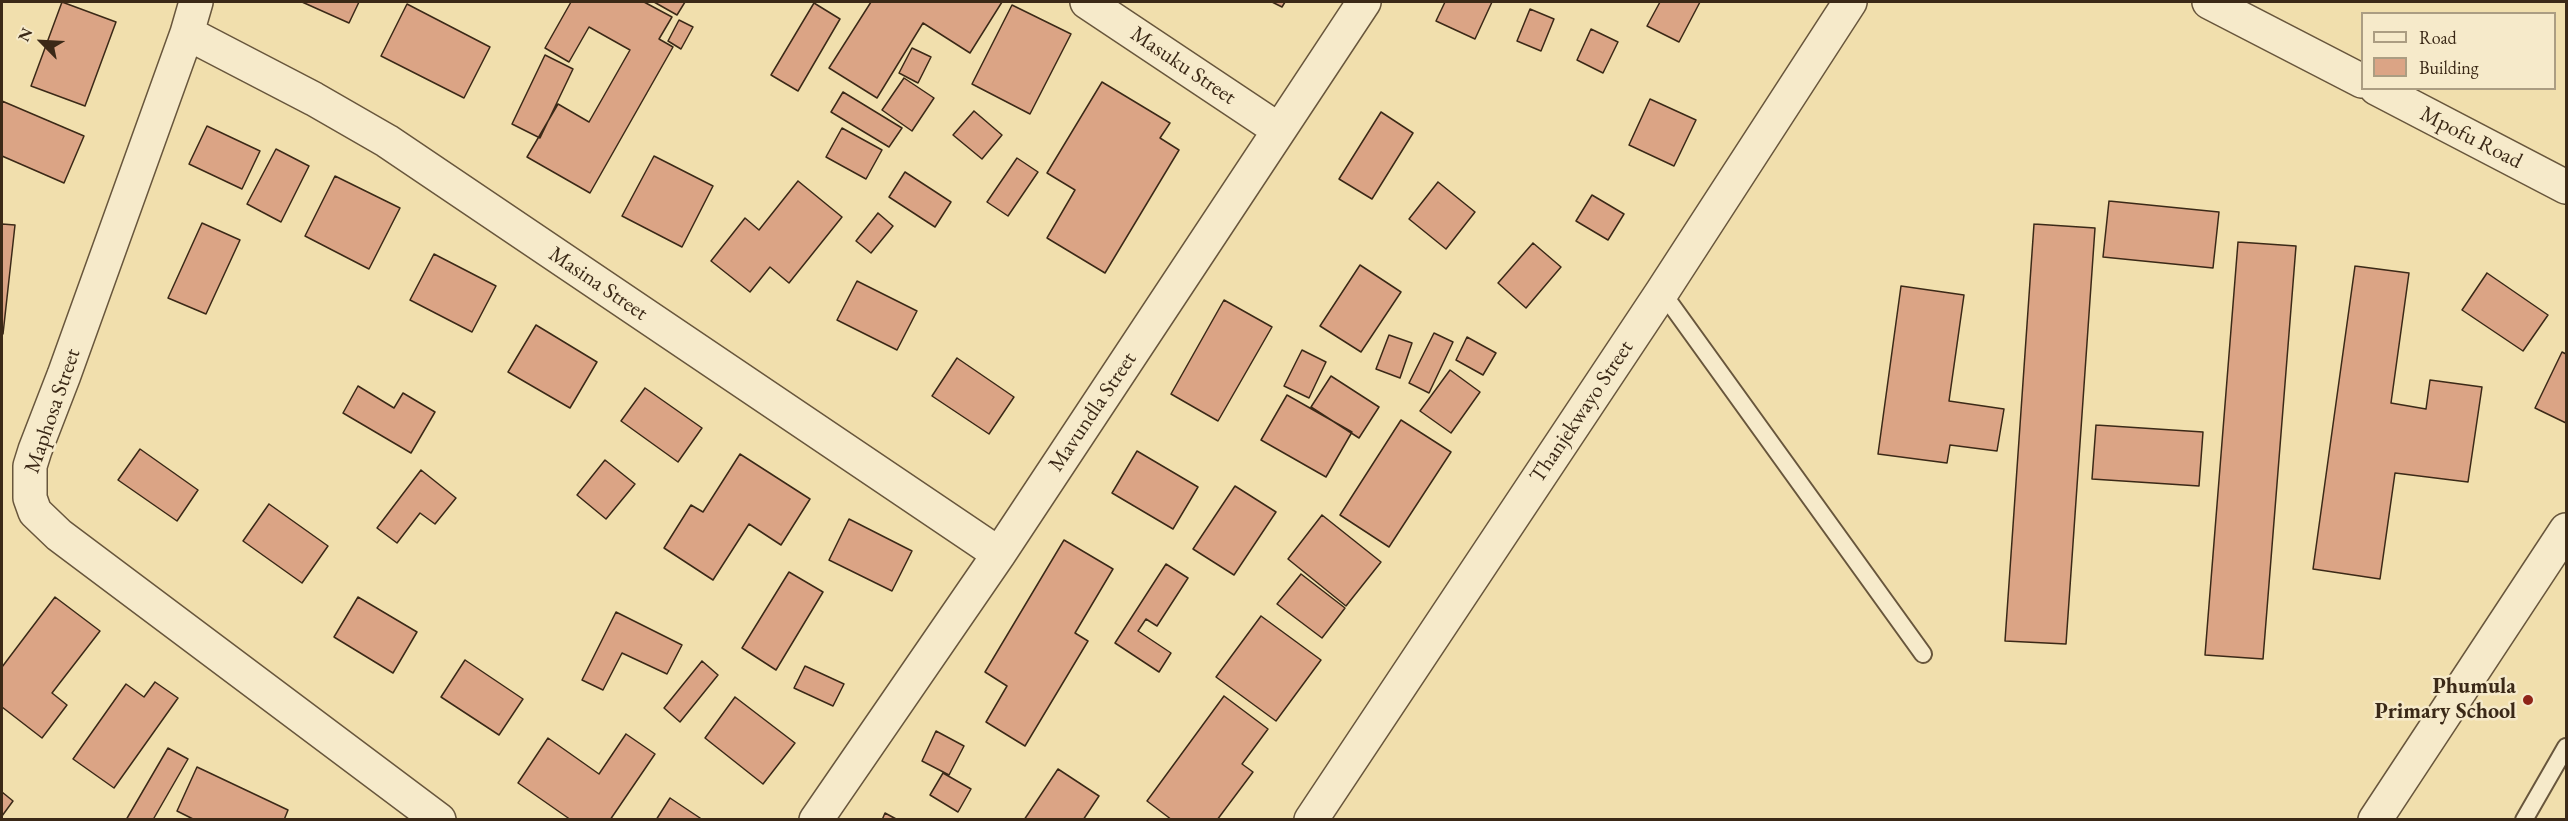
<!DOCTYPE html>
<style>
body{margin:0}
#map{position:relative;width:2568px;height:821px;overflow:hidden;background:#f1dfad;font-family:"EB Garamond",serif}
canvas{display:block}
.frame{position:absolute;inset:0;border:3px solid #3b2917;pointer-events:none}
.legend{position:absolute;left:2361px;top:12px;width:195px;height:78px;box-sizing:border-box;background:#f6eaca;border:2px solid #ab9d82;margin:0;padding:8px 10px;list-style:none;font-size:18px;color:#3b2917}
.legend li{display:flex;align-items:center;gap:12px;height:30px}
.legend b{width:30px;border:2px solid #ab9d82}
.north{position:absolute;left:12px;top:12px;width:60px;height:60px;-webkit-text-stroke:4px #f6eaca;paint-order:stroke;rotate:294deg;font-size:16px;font-weight:700;line-height:24px;text-align:center;color:#3b2917}
.north::after{content:'';display:block;margin:auto;width:21px;height:27px;background:#3b2917;clip-path:polygon(50% 0,100% 100%,50% 72%,0 100%)}
</style>
<div id="map">
<canvas width="2568" height="821"></canvas>
<div class="frame"></div>
<ul class="legend">
<li><b style="height:8px;background:#f6eaca"></b>Road</li>
<li><b style="height:16px;background:#dba485"></b>Building</li>
</ul>
<div class="north">N</div>
</div>
<script>
const ctx = document.querySelector('canvas').getContext('2d');
ctx.lineJoin = 'round';
function fill(path, color) {
  ctx.fillStyle = color;
  ctx.fill(path, 'evenodd');
}
function poly(rows) {
  const path = new Path2D();
  for (const r of rows) {
    path.moveTo(r[0], r[1]);
    for (let i = 2; i < r.length; i += 2) path.lineTo(r[i], r[i + 1]);
  }
  return path;
}
function trace(path, color, width, dash) {
  ctx.strokeStyle = color;
  ctx.lineWidth = width;
  ctx.lineCap = dash ? 'butt' : 'round';
  ctx.setLineDash(dash || []);
  ctx.stroke(path);
}
function write(font, color, halo, rows, align = 'center') {
  ctx.font = font + ' "EB Garamond",serif';
  ctx.lineWidth = 5;
  ctx.setLineDash([]);
  ctx.textBaseline = 'middle';
  ctx.strokeStyle = halo;
  ctx.fillStyle = color;
  for (const [text, x, y, turn = 0] of rows) {
    ctx.save();
    ctx.translate(x, y);
    ctx.rotate((+turn || 0) * Math.PI / 180);
    ctx.textAlign = isNaN(turn) ? turn : align;
    if (halo) ctx.strokeText(text, 0, 0);
    ctx.fillText(text, 0, 0);
    ctx.restore();
  }
}
const building = poly([
 [62,2,116,22,85,106,31,86,62,2],
 [302,2,359,2,349,23,302,2],
 [571,2,644,2,672,17,659,39,673,47,590,193,527,157,558,104,589,122,630,50,589,27,569,62,545,48,571,2],
 [654,2,685,2,677,15,654,2],
 [871,2,1002,2,970,53,923,23,877,98,829,68,871,2],
 [1272,2,1285,2,1282,7,1272,2],
 [1445,2,1492,2,1475,39,1436,21,1445,2],
 [1660,2,1700,2,1679,42,1647,26,1660,2],
 [814,3,840,19,798,91,771,75,814,3],
 [407,4,490,47,464,98,381,56,407,4],
 [1012,5,1071,34,1030,114,972,84,1012,5],
 [1530,9,1554,19,1541,51,1517,41,1530,9],
 [679,20,693,27,681,49,668,41,679,20],
 [1591,29,1618,42,1603,73,1577,60,1591,29],
 [912,48,931,57,918,83,899,73,912,48],
 [545,55,573,69,540,138,512,124,545,55],
 [904,78,934,98,912,131,882,110,904,78],
 [1102,82,1170,123,1160,138,1179,150,1105,273,1047,238,1075,190,1047,173,1102,82],
 [843,92,902,128,889,147,831,112,843,92],
 [1650,99,1696,120,1674,166,1629,145,1650,99],
 [2,101,84,136,64,183,2,156,2,101],
 [974,111,1002,135,982,159,953,135,974,111],
 [1381,112,1413,133,1372,199,1339,179,1381,112],
 [207,126,260,151,242,189,189,164,207,126],
 [842,128,882,150,866,179,826,157,842,128],
 [276,149,309,166,281,222,247,204,276,149],
 [654,156,713,186,682,247,622,216,654,156],
 [1017,158,1038,172,1008,216,987,202,1017,158],
 [905,172,951,202,935,227,889,197,905,172],
 [335,176,400,208,369,269,305,236,335,176],
 [798,181,842,217,789,283,770,267,750,292,711,261,745,218,759,230,798,181],
 [1438,182,1475,212,1446,249,1409,219,1438,182],
 [1592,195,1624,214,1608,240,1576,221,1592,195],
 [2109,201,2219,212,2213,268,2103,257,2109,201],
 [878,213,893,226,871,253,856,241,878,213],
 [202,223,240,240,206,314,168,298,202,223],
 [2,224,15,225,3,334,2,334,2,224],
 [2034,224,2095,228,2066,644,2005,641,2034,224],
 [2238,242,2296,246,2263,659,2205,655,2238,242],
 [1533,243,1561,267,1526,308,1498,283,1533,243],
 [434,254,496,286,472,332,410,300,434,254],
 [1360,265,1401,292,1361,352,1320,326,1360,265],
 [2355,266,2409,273,2391,403,2426,409,2430,380,2482,387,2468,482,2395,473,2380,579,2313,569,2355,266],
 [2487,273,2548,315,2523,351,2462,310,2487,273],
 [857,281,917,311,897,350,837,320,857,281],
 [1901,286,1964,295,1949,401,2004,409,1997,451,1950,445,1947,463,1878,454,1901,286],
 [1224,300,1272,327,1218,421,1171,394,1224,300],
 [536,325,597,362,570,408,508,372,536,325],
 [1434,333,1453,342,1429,393,1409,383,1434,333],
 [1389,335,1412,343,1400,378,1376,369,1389,335],
 [1467,337,1496,353,1483,375,1456,360,1467,337],
 [1302,350,1326,362,1309,398,1284,386,1302,350],
 [2562,352,2566,354,2566,423,2535,408,2562,352],
 [957,358,1014,397,989,434,932,396,957,358],
 [1450,370,1480,392,1451,433,1420,411,1450,370],
 [1331,376,1379,407,1359,438,1311,407,1331,376],
 [358,386,394,408,403,393,435,412,411,453,343,413,358,386],
 [645,388,702,428,678,462,621,421,645,388],
 [1287,395,1352,432,1326,477,1261,440,1287,395],
 [1401,420,1451,452,1389,547,1340,515,1401,420],
 [2096,425,2203,432,2199,486,2092,479,2096,425],
 [140,449,198,490,177,521,118,480,140,449],
 [1137,451,1198,487,1173,529,1112,493,1137,451],
 [740,454,810,499,781,545,749,524,713,580,664,548,691,505,703,512,740,454],
 [605,460,635,484,606,519,577,495,605,460],
 [421,470,456,498,435,524,420,513,397,543,377,528,421,470],
 [1235,486,1276,512,1234,575,1193,549,1235,486],
 [269,504,328,546,302,583,243,541,269,504],
 [1322,515,1381,562,1346,606,1288,559,1322,515],
 [849,519,912,551,892,591,829,560,849,519],
 [1064,540,1113,569,1075,633,1088,641,1025,746,986,722,1007,686,985,672,1064,540],
 [1166,564,1188,578,1157,626,1146,619,1138,631,1171,653,1159,672,1115,643,1166,564],
 [789,572,823,592,776,670,742,648,789,572],
 [1301,574,1345,608,1322,638,1277,604,1301,574],
 [55,597,100,631,52,693,67,705,42,738,2,707,2,667,55,597],
 [358,597,417,632,393,673,334,637,358,597],
 [616,612,682,645,667,674,622,653,603,690,582,680,616,612],
 [1261,616,1321,660,1276,721,1216,677,1261,616],
 [465,660,523,699,499,735,441,697,465,660],
 [702,661,718,675,680,722,664,708,702,661],
 [805,666,844,684,833,706,794,688,805,666],
 [155,682,178,698,114,788,73,759,126,684,144,697,155,682],
 [1224,696,1268,729,1242,764,1253,772,1217,820,1172,820,1147,801,1224,696],
 [735,697,795,743,763,784,705,738,735,697],
 [936,731,964,746,949,775,922,761,936,731],
 [626,734,655,754,610,820,571,820,518,783,548,738,599,774,626,734],
 [168,748,188,759,154,818,157,820,126,820,168,748],
 [197,767,288,810,284,820,195,820,177,811,197,767],
 [1058,769,1099,796,1083,820,1024,820,1058,769],
 [943,773,971,789,958,812,930,795,943,773],
 [2,792,13,801,2,816,2,792],
 [670,798,703,820,656,820,670,798],
 [885,813,898,820,882,820,885,813]
]);
fill(building, '#dba485');
trace(building, '#3b2917', 1.5);
const service = poly([
 [1662,292,1923,654],
 [2524,820,2566,747]
]);
const minor = poly([
 [196,2,187,33,64,375,35,450,30,466,30,498,35,512,59,535,439,820],
 [1087,2,1279,130],
 [2209,2,2362,81],
 [187,33,314,99,387,141,999,554],
 [2376,88,2566,187],
 [816,820,999,554,1364,2],
 [1311,820,1662,292,1850,2],
 [2375,820,2566,530]
]);
trace(service, '#68563c', 20);
trace(minor, '#68563c', 36);
trace(service, '#f6eaca', 16);
trace(minor, '#f6eaca', 33);
for (const [x, y, r, color] of [
 [2528,700,6,"#8f2418"]
]) {
  const dot = new Path2D();
  dot.arc(x, y, r, 0, 2 * Math.PI);
  ctx.fillStyle = color;
  ctx.fill(dot);
  trace(dot, '#f6eaca', 2);
}
write('22px', '#3b2917', '#f6eaca', [
 ["Masuku Street",1183,66,34],
 ["Mpofu Road",2471,138,27],
 ["Masina Street",598,284,34],
 ["Maphosa Street",53,411,-71],
 ["Mavundla Street",1093,412,-56],
 ["Thanjekwayo Street",1582,412,-56]
]);
write('bold 22px', '#3b2917', '#f6eaca', [
 ["Phumula",2516,687],
 ["Primary School",2516,712]
], 'right');
</script>
